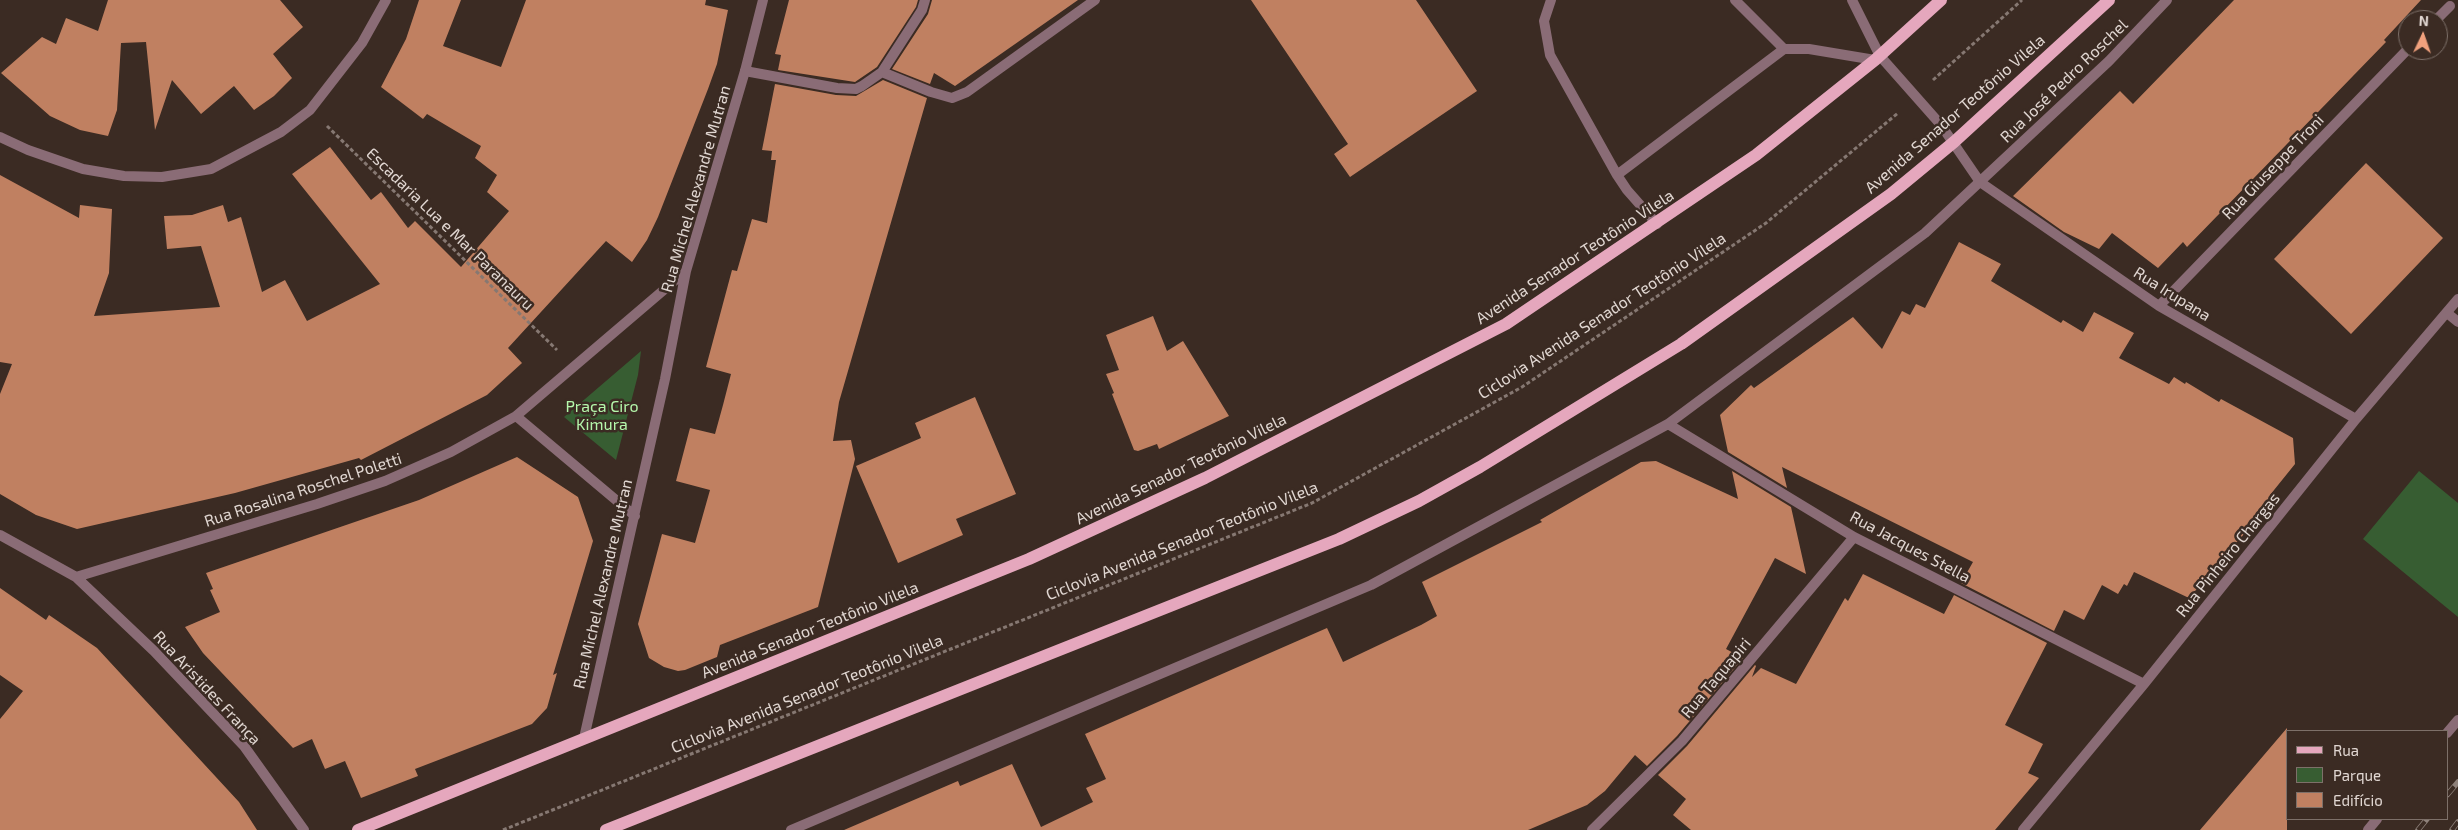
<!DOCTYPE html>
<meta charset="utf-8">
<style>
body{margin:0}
#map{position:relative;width:2458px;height:830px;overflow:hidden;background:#3b2b23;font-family:"Exo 2",sans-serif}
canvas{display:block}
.legend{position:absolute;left:2286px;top:730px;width:162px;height:90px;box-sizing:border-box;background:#3b2b23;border:1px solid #7d7069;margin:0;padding:6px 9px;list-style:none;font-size:15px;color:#e1d7d2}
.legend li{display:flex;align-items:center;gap:10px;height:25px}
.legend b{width:25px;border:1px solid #7d7069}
.north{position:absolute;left:2398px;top:10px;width:50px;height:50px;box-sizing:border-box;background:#3b2b23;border:1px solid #7d7069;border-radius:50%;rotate:3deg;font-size:14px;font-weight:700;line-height:20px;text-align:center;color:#e1d7d2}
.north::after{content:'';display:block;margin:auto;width:18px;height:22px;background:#f1a17d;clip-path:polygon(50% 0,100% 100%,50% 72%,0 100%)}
</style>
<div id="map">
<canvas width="2458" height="830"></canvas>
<ul class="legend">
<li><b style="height:6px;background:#e5a7bd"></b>Rua</li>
<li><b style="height:14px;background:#375d32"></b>Parque</li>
<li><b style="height:14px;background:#c08061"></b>Edifício</li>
</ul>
<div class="north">N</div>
</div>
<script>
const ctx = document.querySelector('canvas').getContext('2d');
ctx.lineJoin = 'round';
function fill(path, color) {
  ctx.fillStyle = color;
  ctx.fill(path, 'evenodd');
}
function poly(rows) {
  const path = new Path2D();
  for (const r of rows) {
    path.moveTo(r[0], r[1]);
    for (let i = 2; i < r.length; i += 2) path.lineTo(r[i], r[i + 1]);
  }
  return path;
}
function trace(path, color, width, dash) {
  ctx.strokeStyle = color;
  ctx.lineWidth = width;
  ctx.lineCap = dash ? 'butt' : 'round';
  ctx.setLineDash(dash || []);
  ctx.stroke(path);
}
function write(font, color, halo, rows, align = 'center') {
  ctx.font = font + ' "Exo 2",sans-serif';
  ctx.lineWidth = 5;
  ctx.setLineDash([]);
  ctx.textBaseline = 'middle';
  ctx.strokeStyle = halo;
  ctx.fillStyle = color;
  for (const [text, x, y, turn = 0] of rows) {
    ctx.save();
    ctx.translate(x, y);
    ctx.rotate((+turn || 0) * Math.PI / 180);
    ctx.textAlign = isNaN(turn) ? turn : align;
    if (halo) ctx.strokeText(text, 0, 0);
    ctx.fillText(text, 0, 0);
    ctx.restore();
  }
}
fill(poly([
 [641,351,638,375,616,460,564,417],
 [2419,471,2458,503,2458,617,2363,539]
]), '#375d32');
fill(poly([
 [108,0,280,0,303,27,273,54,292,78,274,96,254,110,234,86,201,114,172,80,155,130,146,42,121,43,117,110,108,136,80,130,50,116,1,73,42,37,56,44,66,18,98,31],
 [419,0,461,0,443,46,501,67,526,0,706,0,705,5,728,10,717,64,708,89,658,217,647,240,632,262,606,241,508,348,522,363,487,395,361,460,359,458,235,493,77,529,36,515,0,494,0,394,12,364,0,362,0,175,79,218,80,205,112,209,109,273,94,316,220,307,201,246,167,249,164,216,192,215,223,205,228,222,241,217,262,292,285,280,307,321,380,284,292,174,330,147,371,200,381,192,408,228,415,221,461,267,509,211,487,192,497,175,475,158,481,146,427,114,423,119,381,87,406,39],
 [789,0,918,0,916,7,877,67,855,82,778,70,781,55,775,54],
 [932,0,1078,0,955,86,934,73,930,84,892,69,928,14],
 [1251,0,1416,0,1477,91,1350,177,1334,154,1348,144],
 [2234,0,2421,0,2384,40,2386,42,2187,247,2183,242,2158,268,2112,233,2099,249,2064,232,2013,196,2120,91,2133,104],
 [883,80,927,98,839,402,833,441,851,440,855,459,818,607,720,645,717,657,685,670,678,671,664,667,649,658,638,624,662,534,695,543,710,490,676,481,690,428,715,434,723,405,731,374,706,367,732,270,737,271,752,219,767,223,776,160,771,160,772,151,762,150,775,84,836,95,856,96],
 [2366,163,2443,238,2351,334,2274,259],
 [1959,242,2001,264,1991,281,2061,323,2063,320,2083,332,2094,312,2134,333,2119,358,2169,384,2174,377,2185,384,2186,382,2219,402,2221,399,2293,438,2295,464,2270,495,2275,498,2189,598,2134,572,2127,586,2124,584,2118,594,2102,585,2084,620,2064,610,2054,631,1961,583,1973,562,1782,467,1787,488,1728,452,1720,415,1751,385,1754,388,1853,317,1882,349,1902,311,1910,315,1916,304,1925,308],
 [1153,316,1167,351,1183,341,1229,416,1159,449,1157,444,1138,451,1134,450,1112,394,1114,393,1106,374,1119,370,1106,335],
 [975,397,1016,494,956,519,963,535,898,563,856,466,921,438,915,423],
 [517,457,578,497,593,541,553,675,557,673,547,708,532,724,415,769,418,776,361,798,345,761,325,769,312,739,293,748,203,653,185,627,220,612,210,590,213,589,206,573,419,500],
 [1656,461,1738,499,1732,471,1791,507,1806,574,1775,558,1726,649,1743,658,1677,736,1647,766,1635,755,1605,791,1587,805,1528,830,844,830,958,781,960,786,1012,764,1041,827,1093,802,1086,788,1106,779,1085,734,1327,628,1343,662,1421,625,1437,616,1422,582,1542,522,1540,520,1641,462],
 [1863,574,1944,614,1954,595,2047,643,2005,725,2043,744,2028,773,2039,778,1995,830,1691,830,1673,815,1686,799,1658,775,1687,746,1755,665,1756,666,1752,677,1761,668,1796,684,1845,598,1848,601],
 [0,588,46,620,49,615,97,648,239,802,257,830,0,830,0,719,23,691,0,675],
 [2287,728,2287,830,2200,830]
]), '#c08061');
trace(poly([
 [1933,80,2022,0],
 [327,126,557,350],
 [503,830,1312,503,1522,387,1766,223,1898,113]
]), '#867872', 3, [4, 2.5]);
trace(poly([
 [1551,0,1544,21,1550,55,1617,175,1627,190,1657,224],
 [1735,0,1784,49,1809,49,1875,60],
 [745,71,837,88,856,89,862,86,882,72,922,10,925,0],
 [882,72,931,92,952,98,967,92,1095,0],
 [1617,175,1784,49],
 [2447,313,2458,322],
 [2447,733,2458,720],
 [2368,830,2377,819]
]), '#8a6c76', 10);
trace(poly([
 [1852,0,1880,56,1941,125,1980,182,2159,306,2356,419],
 [2436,20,2450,6],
 [0,137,28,150,83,169,124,176,162,177,211,169,281,132,310,110,362,43,386,0],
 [2159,306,2408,49],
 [516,416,635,516],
 [1668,424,1854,537,2144,684],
 [0,535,76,577,154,651,244,746,304,830],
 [76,577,317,504,385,481,451,452,516,416,686,271],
 [584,738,665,379,686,271,745,71,763,0],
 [791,830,1371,585,1668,424,1925,233,2109,61,2167,0],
 [1592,830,1682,741,1854,537],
 [2023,830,2144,684,2356,419,2458,299]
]), '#8a6c76', 10);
trace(poly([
 [358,830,1029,559,1205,478,1506,324,1756,155,1875,60,1941,0],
 [606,830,1339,539,1419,501,1480,467,1681,344,1891,194,1954,142,2109,0]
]), '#e5a7bd', 12);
const rail = poly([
 [2447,795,2458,782],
 [2418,830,2427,819],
 [2452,830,2458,822]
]);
trace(rail, '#8e817a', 5.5);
trace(rail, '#3b2b23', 4, [11]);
write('16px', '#e1d7d2', '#3b2b23', [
 ["Rua José Pedro Roschel",2064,81,-44],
 ["Avenida Senador Teotônio Vilela",1955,114,-41],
 ["Rua Giuseppe Troni",2273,167,-46],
 ["Rua Michel Alexandre Mutran",696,189,-74],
 ["Escadaria Lua e Mar Paranauru",450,229,44],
 ["Avenida Senador Teotônio Vilela",1575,257,-33],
 ["Rua Irupana",2172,294,32],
 ["Ciclovia Avenida Senador Teotônio Vilela",1602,316,-33],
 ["Avenida Senador Teotônio Vilela",1181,469,-26],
 ["Rua Rosalina Roschel Poletti",303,490,-18],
 ["Ciclovia Avenida Senador Teotônio Vilela",1182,541,-22],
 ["Rua Jacques Stella",1910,547,28],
 ["Rua Pinheiro Chargas",2228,555,-51],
 ["Rua Michel Alexandre Mutran",603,584,-77],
 ["Avenida Senador Teotônio Vilela",810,630,-22],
 ["Rua Taquapiri",1716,678,-50],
 ["Rua Aristides França",207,688,47],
 ["Ciclovia Avenida Senador Teotônio Vilela",807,694,-22]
]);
write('16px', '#b5f7ab', '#3b2b23', [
 ["Praça Ciro",602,407],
 ["Kimura",602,425]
]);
</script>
